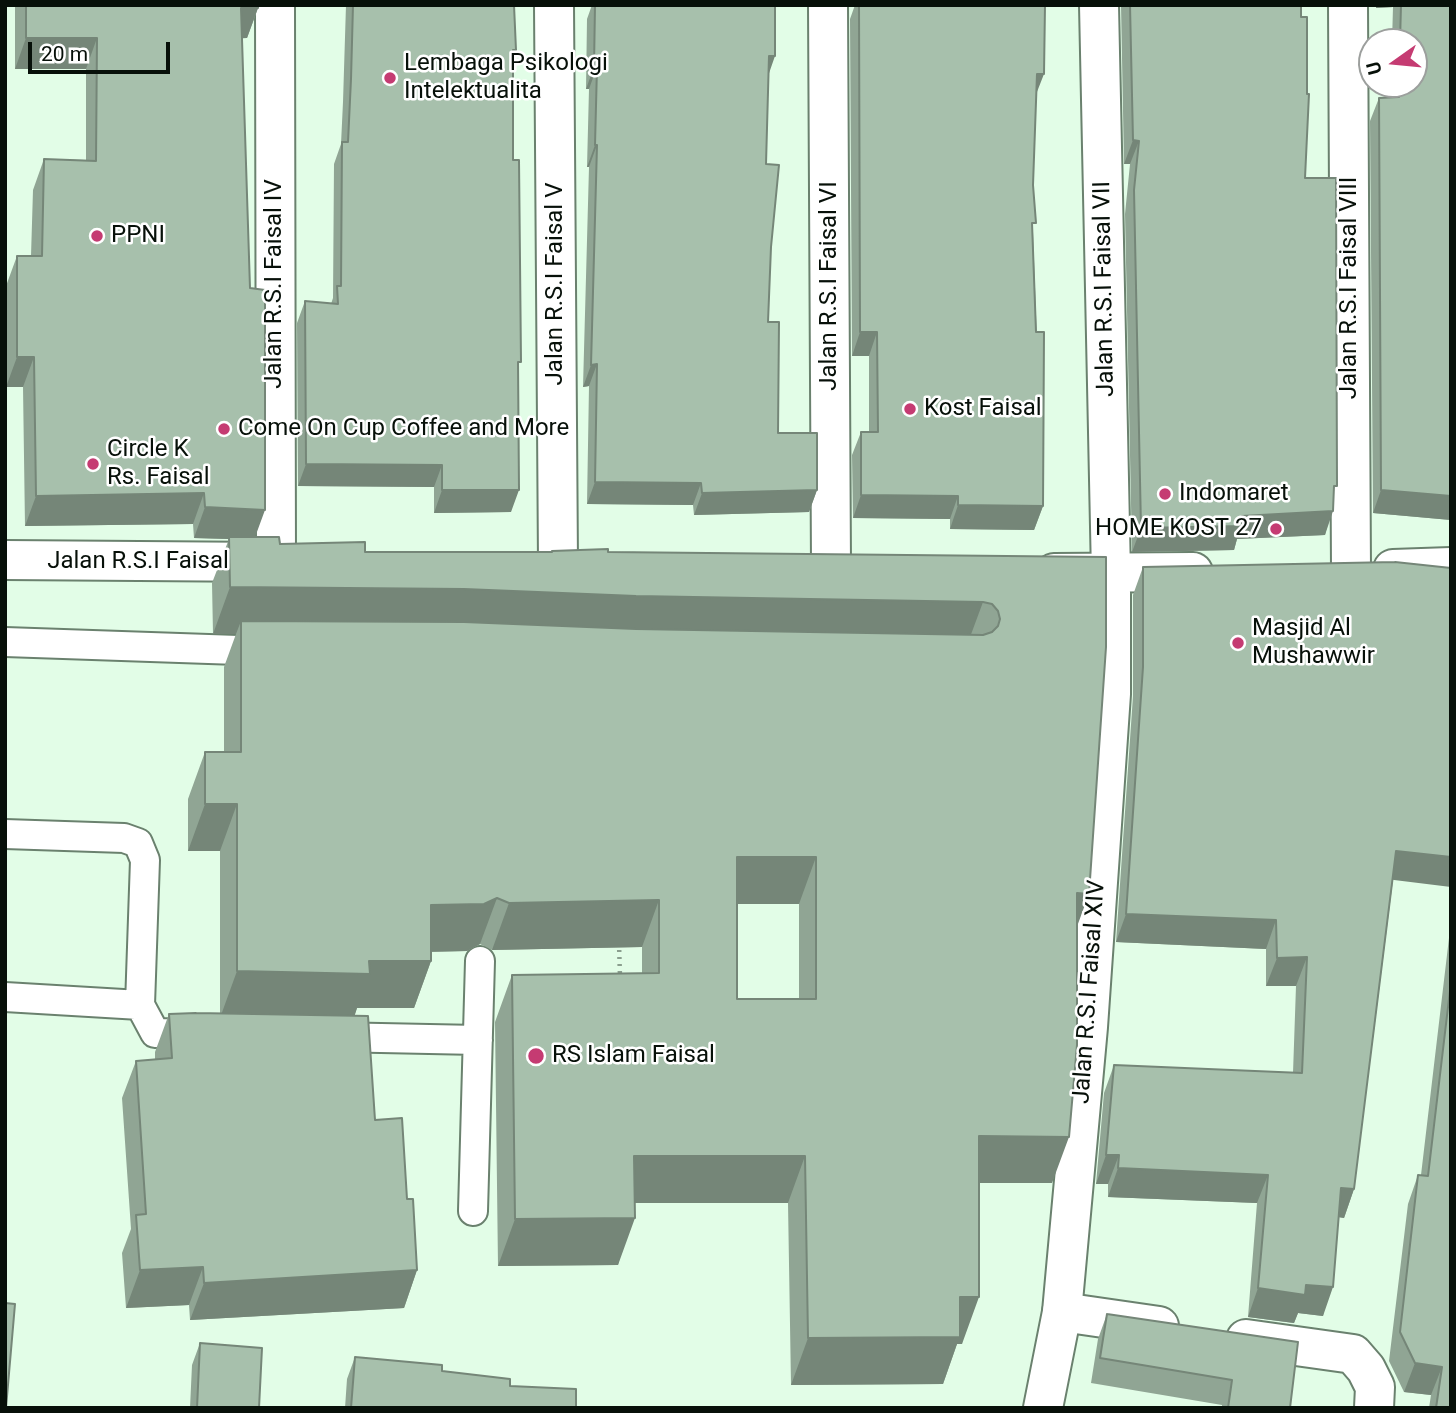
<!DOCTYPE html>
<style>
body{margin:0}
#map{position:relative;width:1456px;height:1413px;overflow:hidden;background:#e2fde7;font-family:Roboto,sans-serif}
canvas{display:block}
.frame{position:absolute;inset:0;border:7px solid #071009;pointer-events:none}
.north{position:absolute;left:1358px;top:28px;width:70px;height:70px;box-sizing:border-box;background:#fff;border:2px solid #9c9f9d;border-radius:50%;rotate:255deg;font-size:19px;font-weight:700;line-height:28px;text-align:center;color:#071009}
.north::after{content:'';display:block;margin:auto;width:24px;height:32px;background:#c53b72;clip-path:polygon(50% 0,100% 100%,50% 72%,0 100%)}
.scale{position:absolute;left:28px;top:42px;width:142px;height:32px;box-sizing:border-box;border:4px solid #071009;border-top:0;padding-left:9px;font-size:21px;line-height:24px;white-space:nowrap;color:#071009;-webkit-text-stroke:5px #fff;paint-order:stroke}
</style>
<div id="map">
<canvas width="1456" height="1413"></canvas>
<div class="frame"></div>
<div class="north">U</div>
<div class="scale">20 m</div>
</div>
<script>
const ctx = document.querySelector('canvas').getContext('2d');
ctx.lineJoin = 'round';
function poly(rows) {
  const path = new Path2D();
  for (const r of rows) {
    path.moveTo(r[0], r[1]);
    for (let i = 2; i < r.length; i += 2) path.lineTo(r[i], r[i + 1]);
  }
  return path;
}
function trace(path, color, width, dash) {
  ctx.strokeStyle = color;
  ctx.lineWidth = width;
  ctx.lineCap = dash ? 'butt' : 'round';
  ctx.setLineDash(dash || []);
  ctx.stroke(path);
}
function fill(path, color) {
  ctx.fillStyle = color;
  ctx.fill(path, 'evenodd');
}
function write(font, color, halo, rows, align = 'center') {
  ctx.font = font + ' Roboto,sans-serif';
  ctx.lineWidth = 5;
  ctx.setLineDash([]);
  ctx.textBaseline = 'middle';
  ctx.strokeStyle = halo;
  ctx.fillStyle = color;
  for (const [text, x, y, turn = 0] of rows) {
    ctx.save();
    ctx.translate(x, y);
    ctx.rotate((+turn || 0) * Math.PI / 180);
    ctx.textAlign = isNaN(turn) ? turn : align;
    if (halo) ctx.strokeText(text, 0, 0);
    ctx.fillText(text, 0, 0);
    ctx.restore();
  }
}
const lane = poly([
 [5,642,267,651],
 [5,834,124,838,138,843,145,860,140,1005,5,997],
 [140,1005,155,1033,201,1034],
 [332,1037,478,1040],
 [473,1211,480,961]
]);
const street = poly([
 [275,5,276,562],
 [554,5,558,563],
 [828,5,831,566],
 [1099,5,1111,574],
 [1348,5,1351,570],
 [1062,1312,1159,1326],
 [1246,1339,1353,1354,1366,1369,1375,1387,1374,1408]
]);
const secondary = poly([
 [5,560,273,562],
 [1393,569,1451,567],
 [1054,573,1193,572],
 [1043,1408,1062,1312,1088,1027,1111,694,1111,574]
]);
trace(lane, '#6a816e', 32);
trace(street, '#6a816e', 42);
trace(secondary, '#6a816e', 42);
trace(poly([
 [619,943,620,977]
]), '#8a9e8e', 4.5, [2, 5]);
trace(lane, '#fff', 28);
trace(street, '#fff', 38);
trace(secondary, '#fff', 38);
fill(poly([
 [15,5,258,5,258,8,247,38,242,38,255,537,280,544,365,552,551,552,552,551,1106,557,1077,928,1052,1183,979,1183,962,1344,957,1344,943,1384,791,1385,788,1203,634,1203,618,1265,498,1266,495,1022,512,975,642,973,642,947,492,950,480,944,467,951,431,952,431,961,414,1008,357,1008,354,1016,375,1120,407,1199,417,1270,404,1308,190,1320,189,1305,126,1308,122,1253,131,1229,122,1098,136,1061,155,1059,155,1052,169,1014,220,1013,220,851,188,851,188,799,205,752,224,752,224,667,236,634,213,634,212,583,229,539,194,538,193,524,25,526,23,387,6,387,6,286,17,256,31,256,33,190,44,159,86,160,86,69,15,69],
 [737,904,799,904,799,999,737,999],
 [346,5,514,5,513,60,513,160,518,369,511,512,434,513,434,487,298,486,297,323,305,301,331,304,333,298,334,164,341,144,343,102],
 [592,5,775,5,768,76,766,164,771,247,768,322,778,433,817,490,809,512,694,515,693,505,587,504,589,386,583,387,589,167,587,167,589,89,586,89,587,19],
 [855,5,1045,5,1036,96,1033,185,1033,232,1043,506,1034,530,950,529,950,519,853,518,852,455,861,432,869,432,869,356,852,356,850,19],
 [1121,5,1301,5,1305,178,1334,496,1325,535,1237,539,1234,550,1132,552,1125,214,1130,164,1124,164],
 [1376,5,1451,5,1451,520,1373,513,1370,121,1379,98,1391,98,1392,84,1414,84,1414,42,1392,42,1393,7,1376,8],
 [1143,567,1393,880,1354,1189,1344,1218,1339,1217,1323,1316,1298,1313,1294,1323,1248,1317,1257,1203,1108,1197,1108,1184,1096,1184,1104,1093,1114,1065,1293,1073,1296,986,1266,986,1266,949,1116,942,1133,696,1133,595],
 [1451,921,1451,1408,1429,1408,1431,1395,1404,1392,1389,1361,1408,1204,1418,1175,1421,1175],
 [1107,1314,1290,1408,1222,1408,1222,1405,1091,1383,1098,1339],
 [200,1343,259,1408,190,1408,192,1365],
 [355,1357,442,1371,510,1386,576,1408,345,1408,347,1379]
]), '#90a594');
fill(poly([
 [1377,5,1394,5,1393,7,1376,8],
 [241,8,258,8,247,38,230,39],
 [26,38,97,38,86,69,15,69],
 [769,56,775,56,767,79],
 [594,67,597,67,589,89,586,89],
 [1037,74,1044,74,1035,97],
 [1133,140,1139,141,1130,164,1124,164],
 [595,145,597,145,589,167,587,167],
 [860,332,877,332,869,356,852,356],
 [17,357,34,357,23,387,6,387],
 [597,364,589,386,583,387,591,365],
 [306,464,442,465,434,487,298,486],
 [595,482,701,483,693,505,587,504],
 [442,490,519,490,511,512,434,513],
 [817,490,809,512,694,515,702,493],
 [1381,490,1451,496,1451,520,1373,513],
 [204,493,193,524,25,526,36,496],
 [861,495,958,496,950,519,853,518],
 [958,505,1043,506,1034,530,950,529],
 [205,507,265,510,254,540,229,537,229,539,194,538],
 [1333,511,1325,535,1237,539,1234,550,1132,552,1141,528,1242,516],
 [230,587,464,589,983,602,966,648,241,621,236,634,213,634],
 [205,804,237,804,220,851,188,851],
 [1396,851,1451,857,1451,887,1386,879],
 [737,857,816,857,799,904,720,904],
 [1077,893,1089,894,1072,940],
 [497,898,480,944,467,951,414,952,431,905],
 [659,900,642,947,492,950,509,903],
 [1126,914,1276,920,1266,949,1116,942],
 [1307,957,1296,986,1266,986,1277,958],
 [369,961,431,961,414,1008,357,1008,353,1021,220,1018,237,971],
 [979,1136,1069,1137,1052,1183,962,1183],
 [1106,1155,1119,1155,1108,1184,1096,1184],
 [634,1156,805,1156,788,1203,617,1203],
 [1118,1168,1268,1175,1257,1203,1108,1197],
 [1341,1188,1354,1189,1344,1218,1331,1216],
 [635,1218,618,1265,498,1266,515,1219],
 [203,1267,189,1305,126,1308,140,1270],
 [417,1270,404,1308,190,1320,204,1283],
 [1306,1285,1333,1287,1323,1316,1298,1313,1294,1323,1248,1317,1258,1288],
 [960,1297,979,1297,962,1344,957,1344,943,1384,791,1385,808,1338],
 [1415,1363,1442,1367,1431,1395,1404,1392]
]), '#758678');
const building = poly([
 [26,5,258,5,258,8,241,8,250,288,265,290,265,510,205,507,204,493,36,496,34,357,17,357,17,256,42,256,44,159,96,161,97,38,26,38,26,5],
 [353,5,514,5,516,50,513,50,513,160,519,160,521,362,518,362,519,490,442,490,442,465,306,464,305,301,338,304,337,286,341,286,342,142,348,142,351,79,353,5],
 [595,5,775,5,775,56,769,56,766,164,779,165,771,247,768,322,779,322,778,433,817,433,817,490,702,493,701,483,595,482,597,364,591,365,597,145,595,145,597,67,594,67,595,5],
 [859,5,1045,5,1044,74,1037,74,1033,185,1036,223,1032,223,1036,332,1044,332,1043,506,958,505,958,496,861,495,861,432,878,432,877,332,860,332,859,5],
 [1130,5,1301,5,1301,17,1307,17,1307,94,1309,94,1305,178,1336,178,1337,486,1334,486,1333,511,1242,516,1242,526,1141,528,1134,190,1139,141,1133,140,1130,5],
 [1401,5,1451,5,1451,496,1381,490,1379,98,1399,97,1400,84,1414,84,1414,42,1400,42,1401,5],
 [229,537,279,537,280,544,365,542,365,552,552,552,552,551,608,549,608,552,1106,557,1106,647,1089,894,1077,893,1077,1045,1069,1137,979,1136,979,1297,960,1297,960,1337,808,1338,805,1156,634,1156,635,1218,515,1219,512,975,659,973,659,900,509,903,497,898,484,904,431,905,431,961,369,961,370,974,237,971,237,804,205,804,205,752,241,752,241,621,464,622,636,629,983,635,992,632,998,626,1000,619,998,611,992,604,983,602,636,596,464,589,230,587,229,537],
 [737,857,816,857,816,999,737,999,737,857],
 [1395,562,1451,568,1451,857,1396,851,1354,1189,1341,1188,1333,1287,1306,1285,1305,1295,1258,1288,1268,1175,1118,1168,1119,1155,1106,1155,1114,1065,1302,1073,1307,957,1277,958,1276,920,1126,914,1143,667,1143,567,1395,562],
 [1451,982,1451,1408,1436,1408,1442,1367,1415,1363,1400,1332,1418,1175,1428,1176,1451,982],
 [196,1013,368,1016,375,1120,402,1118,407,1199,413,1199,417,1270,204,1283,203,1267,140,1270,136,1215,146,1214,136,1061,172,1058,169,1014,196,1013],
 [5,1303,15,1304,6,1408,5,1408,5,1303],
 [1107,1314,1298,1342,1290,1408,1228,1408,1232,1380,1100,1358,1107,1314],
 [200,1343,262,1348,259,1408,197,1408,200,1343],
 [355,1357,442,1365,442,1371,510,1379,510,1386,576,1389,576,1408,351,1408,355,1357]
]);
fill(building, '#a7c0ac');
trace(building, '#758678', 2);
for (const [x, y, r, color] of [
 [390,78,7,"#c53b72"],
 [97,236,7,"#c53b72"],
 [910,409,7,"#c53b72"],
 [224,429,7,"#c53b72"],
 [93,464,7,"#c53b72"],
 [1165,494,7,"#c53b72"],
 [1276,529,7,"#c53b72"],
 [1238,643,7,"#c53b72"],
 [536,1056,9,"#c53b72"]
]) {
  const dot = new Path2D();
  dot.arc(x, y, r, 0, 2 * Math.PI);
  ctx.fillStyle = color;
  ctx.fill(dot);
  trace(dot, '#fff', 2.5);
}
write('24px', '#071009', '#fff', [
 ["Lembaga Psikologi",404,64],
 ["Intelektualita",404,92],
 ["PPNI",111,236],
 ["Kost Faisal",924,409],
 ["Come On Cup Coffee and More",238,429],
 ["Circle K",107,450],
 ["Rs. Faisal",107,478],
 ["Indomaret",1179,494],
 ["HOME KOST 27",1262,529,"right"],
 ["Masjid Al",1252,629],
 ["Mushawwir",1252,657],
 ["RS Islam Faisal",552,1056]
], 'left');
write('24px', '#071009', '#fff', [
 ["Jalan R.S.I Faisal IV",275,284,-90],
 ["Jalan R.S.I Faisal V",556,284,-90],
 ["Jalan R.S.I Faisal VI",830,286,-90],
 ["Jalan R.S.I Faisal VIII",1350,288,-90],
 ["Jalan R.S.I Faisal VII",1105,289,-91],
 ["Jalan R.S.I Faisal",138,562],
 ["Jalan R.S.I Faisal XIV",1090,992,-86]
]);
</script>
